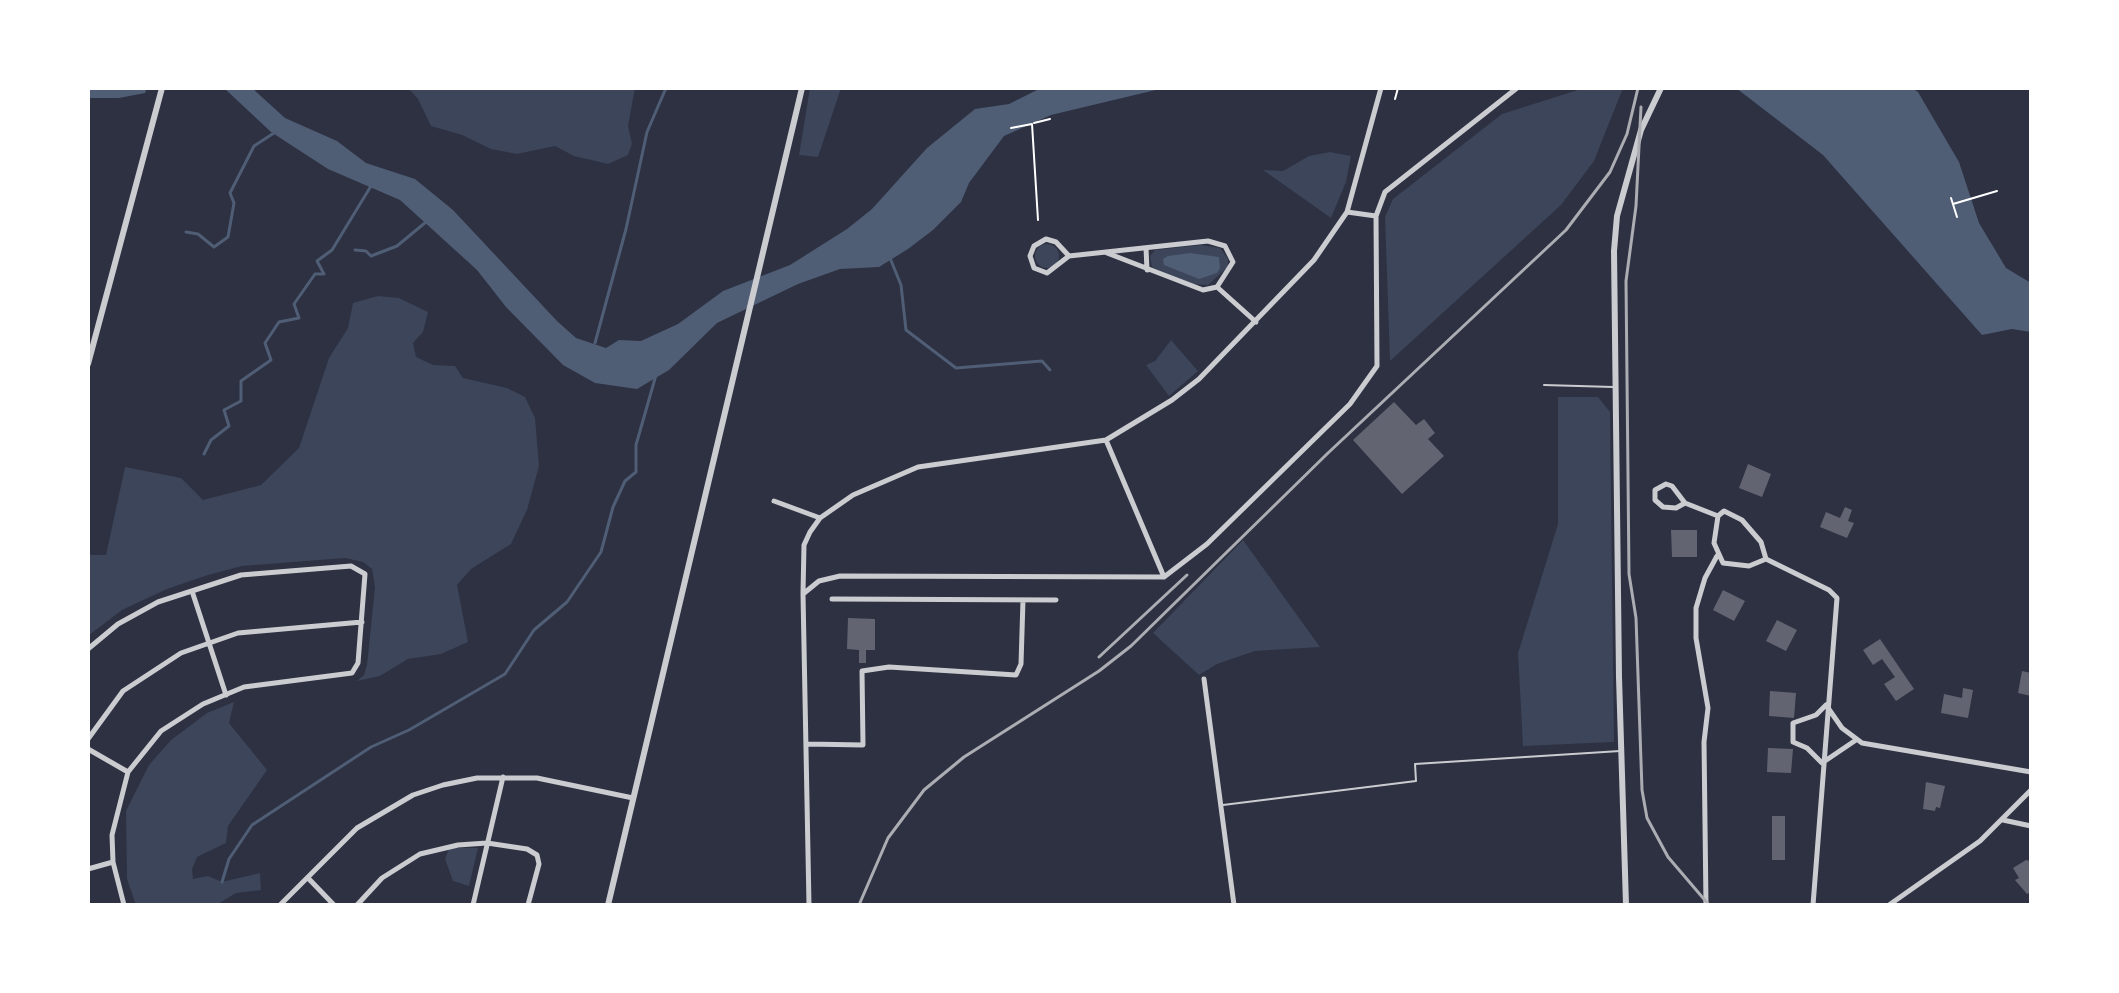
<!DOCTYPE html>
<style>
body{margin:0}
#map{position:relative;width:2119px;height:993px;overflow:hidden;background:#2d3142;font-family:Mulish,sans-serif}
canvas{display:block}
.frame{position:absolute;inset:0;border:90px solid #fff;pointer-events:none}
</style>
<div id="map">
<canvas width="2119" height="993"></canvas>
<div class="frame"></div>
</div>
<script>
const ctx = document.querySelector('canvas').getContext('2d');
ctx.lineJoin = 'round';
function fill(path, color) {
  ctx.fillStyle = color;
  ctx.fill(path, 'evenodd');
}
function poly(rows) {
  const path = new Path2D();
  for (const r of rows) {
    if (r.length === 3) {
      path.moveTo(r[0] + r[2], r[1]);
      path.arc(r[0], r[1], r[2], 0, 2 * Math.PI);
      continue;
    }
    path.moveTo(r[0], r[1]);
    for (let i = 2; i < r.length; i += 2) path.lineTo(r[i], r[i + 1]);
  }
  return path;
}
function trace(path, color, width, dash) {
  ctx.strokeStyle = color;
  ctx.lineWidth = width;
  ctx.lineCap = dash ? 'butt' : 'round';
  ctx.setLineDash(dash || []);
  ctx.stroke(path);
}
fill(poly([
 [408,88,635,88,628,126,632,144,628,155,608,164,574,156,555,146,517,154,491,149,462,135,431,126,418,99],
 [810,88,841,88,818,157,799,155],
 [1584,88,1623,88,1594,161,1561,205,1390,361,1385,217,1393,199,1502,114],
 [1330,152,1351,156,1346,182,1331,218,1263,170,1283,171,1309,156],
 [1047,256,12],
 [1201,245,1220,248,1228,259,1228,267,1208,285,1192,284,1152,267,1150,256,1155,250],
 [378,296,399,298,428,312,423,332,413,343,416,357,433,365,455,366,463,378,507,388,525,397,535,418,539,466,527,510,511,544,471,569,457,585,468,642,441,654,408,659,380,676,357,681,364,675,367,665,375,587,372,569,363,562,345,558,242,566,208,575,167,589,122,610,88,636,88,555,106,555,125,467,181,478,203,500,261,485,299,448,329,358,348,328,353,303],
 [1171,340,1198,371,1169,396,1146,365,1155,361],
 [1558,397,1598,397,1610,412,1614,742,1523,746,1518,653,1558,524],
 [1243,540,1320,647,1255,651,1217,664,1199,675,1153,633],
 [234,702,229,723,267,770,228,826,226,843,197,857,192,869,193,879,208,876,222,882,260,873,261,890,236,893,216,905,136,905,127,879,126,811,149,765,171,740,207,713],
 [449,848,478,848,469,886,453,881,445,859]
]), '#3c4559');
fill(poly([
 [88,88,147,88,145,93,119,98,88,98],
 [224,88,252,88,285,118,337,141,366,163,415,179,453,210,557,321,576,338,606,348,619,340,641,341,678,324,723,291,790,265,847,229,872,209,927,148,975,109,1009,104,1041,88,1164,88,1051,115,1004,136,969,183,961,202,933,230,908,249,879,267,840,269,798,284,717,323,669,370,637,389,595,383,563,365,506,307,477,270,400,200,328,169,271,132],
 [1736,88,1912,88,1918,92,1959,162,1979,223,2006,268,2031,283,2031,332,2012,329,1982,335,1823,155],
 [1190,253,1219,257,1220,268,1217,273,1199,279,1164,265,1163,259,1168,256]
]), '#4f5d75');
trace(poly([
 [186,232,198,234,214,247,228,237,234,203,230,193,254,146,274,133],
 [355,250,366,251,371,256,397,246,426,222],
 [890,258,901,285,906,330,956,368,1042,361,1050,370],
 [595,343,626,229,647,132,666,88],
 [204,454,211,440,229,426,224,410,241,401,241,381,271,360,265,343,279,322,299,318,294,304,315,274,324,274,317,261,332,250,371,186],
 [222,882,229,859,252,825,371,747,409,730,505,674,534,630,567,602,601,552,613,507,625,481,636,472,636,445,656,375]
]), '#4f5d75', 3);
fill(poly([
 [1394,402,1416,425,1424,419,1435,433,1428,439,1444,456,1402,494,1353,440],
 [1748,464,1771,474,1762,497,1739,488],
 [1845,507,1852,510,1848,521,1854,523,1847,538,1820,527,1826,512,1840,518],
 [1671,530,1697,530,1697,557,1672,557],
 [1723,590,1745,601,1734,621,1713,610],
 [848,618,875,619,875,650,866,650,866,663,859,663,859,650,847,649],
 [1777,620,1797,630,1786,651,1766,641],
 [1880,639,1914,689,1896,701,1884,684,1895,677,1882,659,1873,665,1863,650],
 [2022,671,2031,673,2031,696,2018,693],
 [1963,688,1973,690,1968,718,1941,713,1944,694,1962,698],
 [1770,691,1796,693,1794,718,1769,716],
 [1768,748,1793,749,1791,773,1767,772],
 [1926,782,1945,786,1940,808,1936,807,1935,811,1923,809],
 [1772,816,1785,816,1785,860,1772,860],
 [2026,860,2030,861,2031,869,2031,892,2027,894,2015,880,2019,878,2013,868]
]), '#626471');
trace(poly([
 [1395,99,1398,88],
 [1034,123,1050,119],
 [1011,128,1032,124,1038,220],
 [1951,198,1957,217],
 [1953,204,1997,191]
]), '#fff', 2);
trace(poly([
 [1544,385,1613,387],
 [1223,805,1416,781,1415,764,1620,751]
]), '#caccd0', 2);
trace(poly([
 [1347,212,1376,216],
 [1046,239,1056,242,1069,256,1047,273,1034,268,1030,256,1034,246,1046,239],
 [1146,248,1147,270],
 [1069,256,1208,241,1225,246,1233,262,1217,287,1203,290,1107,253],
 [1217,287,1256,322],
 [1106,440,1164,577],
 [774,501,820,518],
 [1685,503,1676,508,1663,507,1655,500,1655,490,1666,484,1672,486,1685,503,1718,516],
 [1766,559,1761,542,1742,520,1724,511,1718,516,1714,543,1723,563,1749,566,1766,559,1829,590,1837,598,1813,905],
 [192,591,226,695],
 [803,593,804,545,810,532,820,518,853,495,918,467,1106,440,1172,400,1199,379,1314,260,1347,212,1381,88],
 [832,599,1056,600],
 [88,649,118,624,158,602,241,575,351,566,365,574,358,663,352,673,244,687,203,704,161,731,128,772,112,835,113,862,124,905],
 [1204,679,1234,905],
 [88,739,123,691,181,653,238,633,362,622],
 [1856,740,1822,763,1807,748,1793,742,1793,723,1816,715,1826,705,1842,728,1862,743,2031,772],
 [807,744,863,745,862,671,889,667,1016,675,1021,664,1023,600],
 [88,749,128,772],
 [2003,820,2031,826],
 [88,869,113,862],
 [308,878,334,905],
 [280,905,357,828,413,795,443,785,477,778,537,778,633,798],
 [357,905,382,878,420,854,458,845,487,843,527,849,537,855,539,864,528,905],
 [473,905,503,777],
 [809,905,803,594,819,581,840,576,1164,577,1207,544,1350,404,1377,366,1376,216,1385,192,1517,88],
 [1706,905,1704,742,1708,708,1696,638,1696,608,1705,578,1717,556],
 [1889,905,1980,841,2031,790]
]), '#caccd0', 5);
trace(poly([
 [88,364,162,88],
 [608,905,802,88],
 [1626,905,1619,677,1614,251,1617,216,1641,130,1661,88]
]), '#caccd0', 6);
trace(poly([
 [1641,107,1636,206,1626,281,1629,574,1636,618,1642,790,1647,818,1668,857,1709,905],
 [1099,657,1187,575],
 [859,905,888,838,924,790,964,757,1099,671,1131,646,1328,453,1566,230,1610,172,1627,134,1638,88]
]), '#abadb3', 3);
</script>
